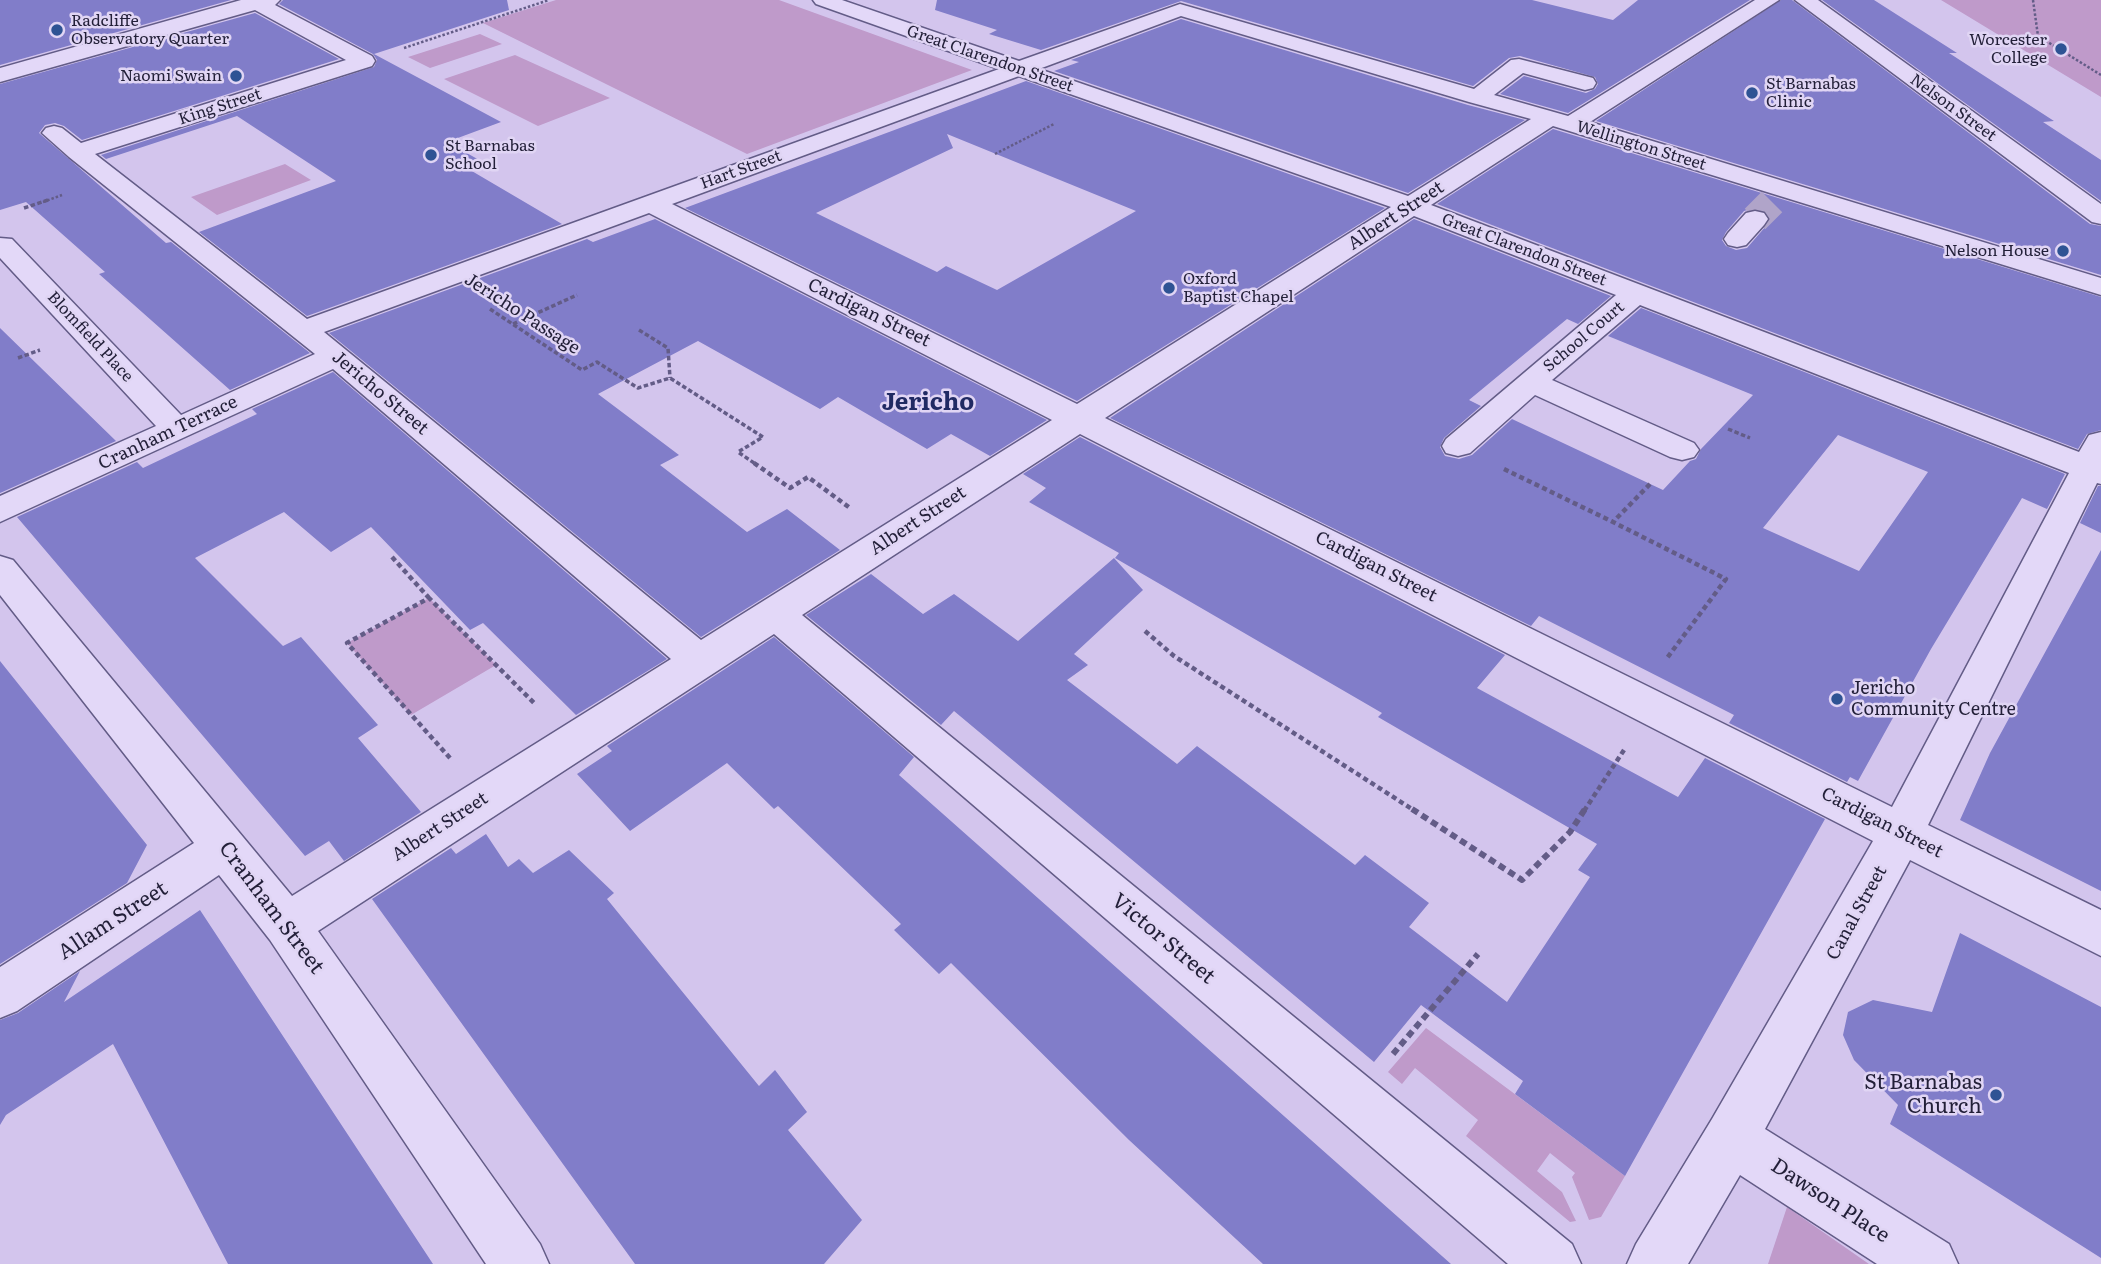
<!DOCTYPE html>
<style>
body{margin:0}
canvas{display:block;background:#d3c5ed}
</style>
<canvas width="2101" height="1264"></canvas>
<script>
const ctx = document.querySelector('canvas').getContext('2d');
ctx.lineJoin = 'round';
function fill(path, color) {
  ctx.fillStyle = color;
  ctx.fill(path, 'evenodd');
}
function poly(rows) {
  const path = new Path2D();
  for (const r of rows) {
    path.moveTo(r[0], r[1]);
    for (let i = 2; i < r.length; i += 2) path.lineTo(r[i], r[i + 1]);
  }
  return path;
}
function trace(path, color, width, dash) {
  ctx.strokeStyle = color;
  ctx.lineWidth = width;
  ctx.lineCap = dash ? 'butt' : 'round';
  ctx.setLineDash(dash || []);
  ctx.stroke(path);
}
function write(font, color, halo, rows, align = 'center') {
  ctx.font = font + ' Literata,serif';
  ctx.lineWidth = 5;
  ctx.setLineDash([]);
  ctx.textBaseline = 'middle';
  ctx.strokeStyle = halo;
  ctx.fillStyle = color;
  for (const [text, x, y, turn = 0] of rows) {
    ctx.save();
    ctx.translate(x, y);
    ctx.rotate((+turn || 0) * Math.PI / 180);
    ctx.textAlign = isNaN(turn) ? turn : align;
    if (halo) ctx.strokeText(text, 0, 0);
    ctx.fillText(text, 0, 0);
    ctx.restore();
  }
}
fill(poly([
 [556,0,779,0,972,70,747,154,483,23],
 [1941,0,2101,0,2101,97],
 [480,34,502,44,430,68,408,57],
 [515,55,610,98,538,126,444,79],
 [285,164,311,180,217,215,191,197],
 [429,598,496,665,411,715,347,643],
 [1426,1028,1625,1176,1601,1217,1589,1220,1572,1177,1575,1173,1550,1153,1537,1171,1562,1192,1576,1221,1570,1222,1466,1136,1478,1120,1415,1068,1402,1084,1388,1072],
 [1787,1207,1869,1264,1768,1264]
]), '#bf9aca');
fill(poly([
 [0,0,231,0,0,65],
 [283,0,507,0,509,10,374,54,501,122,447,142,481,161,465,167,562,224,307,316,199,232,336,181,237,116,106,159,101,155,374,67,377,60,373,54,279,4],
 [937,0,1532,0,1613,20,1638,0,1750,0,1568,113,1500,94,1524,76,1586,93,1595,89,1598,84,1595,77,1520,56,1509,58,1473,86,1181,1,1041,50,989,34,997,30,935,10],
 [1781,0,1792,0,2090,224,2101,226,2101,275,1596,121],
 [1822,0,1874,0,1957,53,1949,53,2054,121,2043,122,2101,160,2101,201],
 [255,13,339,59,82,140,64,126,55,123,45,125,39,133,166,243,171,242,310,353,230,390,99,274,105,272,26,202,0,210,0,84],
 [1181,19,1468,105,1525,120,1408,193,1054,71,1079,62,1071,60],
 [1026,81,1385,208,1077,401,685,208],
 [947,134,1136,211,997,290,946,266,937,272,816,213,953,148],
 [1553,129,2101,297,2101,430,2087,434,2078,449,1437,204],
 [1754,208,1765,210,1770,218,1766,226,1747,248,1736,250,1726,246,1722,240,1726,232,1744,211],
 [655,219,1047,420,990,456,951,434,927,449,838,397,820,409,698,341,598,394,679,455,660,465,747,532,787,509,840,550,701,637,329,333,587,239,593,242],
 [1414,219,1611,296,1578,324,1567,319,1469,400,1481,406,1444,438,1440,447,1445,456,1459,459,1472,455,1512,419,1663,490,1690,461,1696,459,1701,449,1753,395,1608,336,1641,308,2065,474,2047,509,2022,498,1931,649,1858,781,1850,777,1847,782,1729,723,1734,715,1539,616,1531,626,1110,418],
 [1838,435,1928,472,1859,571,1763,528],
 [0,328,116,441,0,493],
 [333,372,667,659,576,715,483,623,470,630,371,527,331,552,284,512,195,558,283,646,301,637,378,725,358,738,421,812,344,861,329,841,305,856,17,517,137,462,143,468,257,414,252,409],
 [1080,437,1505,655,1477,688,1678,797,1705,758,1825,819,1625,1176,1515,1094,1523,1081,1421,1005,1374,1062,954,711,941,725,806,615,871,574,923,614,954,594,1018,641,1114,558,1143,590,1074,654,1088,665,1067,680,1177,764,1197,746,1355,865,1365,855,1429,903,1409,927,1507,1002,1590,877,1578,870,1597,844,1378,717,1382,713,1115,558,1119,553,1029,502,1046,488,1023,474],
 [2098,486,2101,486,2101,533,2080,523],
 [2101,550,2101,891,1960,820,1990,753],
 [774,637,914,757,899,775,1451,1264,1263,1264,1129,1140,951,963,939,974,894,930,901,924,778,806,774,809,727,763,630,831,577,774,612,751,607,746],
 [0,661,147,845,127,883,0,964],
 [486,834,508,867,519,859,533,873,569,850,614,893,607,899,759,1086,775,1070,807,1112,788,1130,862,1220,824,1264,635,1264,372,899,451,848,456,854],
 [200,910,433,1264,228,1264,113,1044,6,1115,0,1125,0,1020,18,1013,80,971,64,1002],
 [1960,933,2101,1007,2101,1258,1890,1124,1898,1105,1854,1060,1843,1035,1848,1012,1873,1000,1932,1012]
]), '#817dc9');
trace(poly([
 [1755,219,1772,202]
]), '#b0a4c9', 29, [29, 15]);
const minor = poly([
 [241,0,280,0,275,5,372,56,375,61,372,66,95,154,307,319,999,69,816,4,813,0,842,0,1019,61,1180,4,1474,89,1511,60,1519,59,1593,78,1596,83,1593,88,1585,90,1523,73,1494,95,1568,116,1755,0,1779,0,1590,122,2101,278,2101,295,1553,126,1431,205,2079,452,2089,435,2101,432,2101,484,2097,483,1928,825,2101,910,2101,956,1910,860,1765,1129,1949,1244,1958,1264,1877,1264,1740,1175,1688,1264,1627,1264,1636,1244,1712,1119,1873,841,1080,434,802,615,1572,1244,1581,1264,1508,1264,774,634,318,931,540,1244,549,1264,486,1264,270,940,219,875,17,1011,0,1018,0,967,194,843,0,595,0,556,13,560,292,896,671,659,333,369,0,522,0,496,156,426,0,258,0,238,12,239,181,415,315,354,69,157,42,133,46,128,54,126,62,128,81,143,346,60,255,10,0,82,0,68,241,0],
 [1181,16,1469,102,1531,119,1408,196,1039,69,1181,16],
 [1019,76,1391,207,1077,404,672,204,1019,76],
 [649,213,1052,420,701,640,324,332,649,213],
 [1414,216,1616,295,1446,439,1442,446,1446,453,1458,456,1470,453,1535,395,1670,457,1682,460,1694,457,1699,450,1694,443,1552,380,1640,305,2069,473,1892,807,1105,418,1414,216],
 [1795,0,1818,0,2101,204,2101,224,2092,222,1795,0],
 [1755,211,1764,213,1768,219,1764,225,1746,245,1737,247,1728,245,1724,239,1728,233,1746,213,1755,211]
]);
trace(minor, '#635c87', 3);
trace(poly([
 [2033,0,2038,36,2101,75],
 [404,48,549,0],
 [995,154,1054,124],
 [43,202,62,195]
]), '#635c87', 2.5, [2.5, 2]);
trace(poly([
 [24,208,48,200],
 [490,309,582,370,597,362,638,388,670,378,763,437,738,452,757,465],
 [513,324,577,295],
 [639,330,668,348,670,378],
 [18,358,40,350],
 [1728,429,1750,438]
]), '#635c87', 3.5, [4.5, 2.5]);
trace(poly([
 [754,463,790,488,808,477,850,508],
 [1504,469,1613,522],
 [1650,484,1613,522,1726,579,1667,658],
 [392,557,429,598],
 [1145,631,1174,656,1415,811],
 [450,758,347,643,429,598,535,704],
 [1584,811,1624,750]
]), '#635c87', 4.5, [5, 3.5]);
trace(poly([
 [1412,809,1522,880,1570,832,1585,809],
 [1393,1054,1478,954]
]), '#635c87', 6, [7, 4.5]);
fill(minor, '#e3d8f8');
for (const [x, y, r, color] of [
 [57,30,7,"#2e5394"],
 [2061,49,7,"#2e5394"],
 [236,76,7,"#2e5394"],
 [1752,93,7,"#2e5394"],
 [431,155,7,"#2e5394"],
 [2063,251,7,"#2e5394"],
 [1169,288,7,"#2e5394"],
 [1837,699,7,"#2e5394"],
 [1996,1095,7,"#2e5394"]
]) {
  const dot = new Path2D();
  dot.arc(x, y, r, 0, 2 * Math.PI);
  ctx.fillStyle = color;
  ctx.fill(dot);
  trace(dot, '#e0d5f4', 2.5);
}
write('16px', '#221f38', '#e0d5f4', [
 ["Radcliffe",71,21],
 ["Observatory Quarter",71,39],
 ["Worcester",2047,40,"right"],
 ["College",2047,58,"right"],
 ["Naomi Swain",222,76,"right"],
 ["St Barnabas",1766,84],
 ["Clinic",1766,102],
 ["St Barnabas",445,146],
 ["School",445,164],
 ["Nelson House",2049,251,"right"],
 ["Oxford",1183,279],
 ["Baptist Chapel",1183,297]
], 'left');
write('16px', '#221f38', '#e0d5f4', [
 ["Great Clarendon Street",990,59,19],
 ["King Street",220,107,-18],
 ["Nelson Street",1953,108,36],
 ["Wellington Street",1641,146,17],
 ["Hart Street",741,170,-20],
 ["Great Clarendon Street",1524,250,21],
 ["Blomfield Place",90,337,47],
 ["School Court",1584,337,-40]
]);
write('18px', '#221f38', '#e0d5f4', [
 ["Albert Street",1396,216,-33],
 ["Cardigan Street",869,313,26],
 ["Jericho Passage",522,314,33],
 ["Jericho Street",380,393,40],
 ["Cranham Terrace",168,433,-25],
 ["Albert Street",918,521,-33],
 ["Cardigan Street",1376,567,27],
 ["Cardigan Street",1882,823,27],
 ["Albert Street",440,827,-33],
 ["Canal Street",1857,913,-61]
]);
write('18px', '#221f38', '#e0d5f4', [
 ["Jericho",1851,689],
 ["Community Centre",1851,710]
], 'left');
write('21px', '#221f38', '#e0d5f4', [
 ["Cranham Street",271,908,53],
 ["Allam Street",113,921,-33],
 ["Victor Street",1163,939,40],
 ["Dawson Place",1830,1201,33]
]);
write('21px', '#221f38', '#e0d5f4', [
 ["St Barnabas",1982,1083],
 ["Church",1982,1107]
], 'right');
write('bold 24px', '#202a63', '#e0d5f4', [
 ["Jericho",928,403]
]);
</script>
